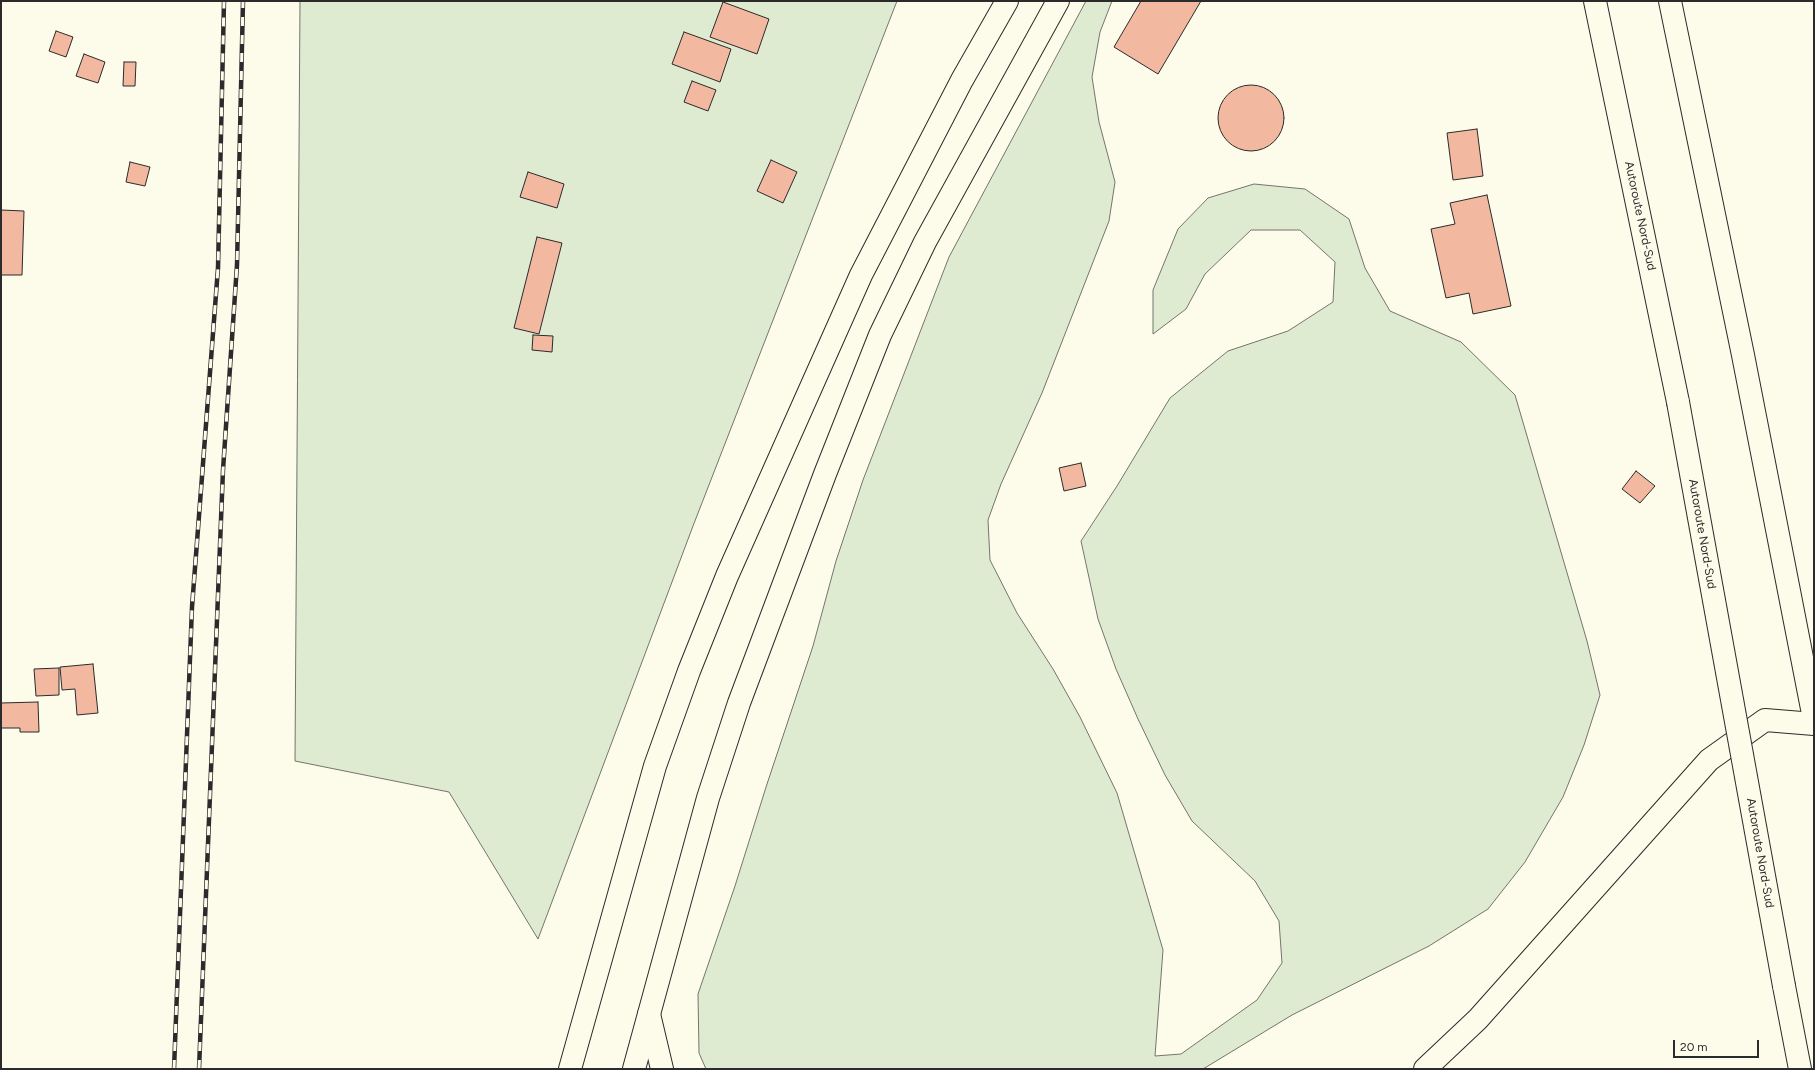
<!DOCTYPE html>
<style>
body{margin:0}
#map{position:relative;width:1815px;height:1070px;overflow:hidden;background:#fdfbea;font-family:Figtree,sans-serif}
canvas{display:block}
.frame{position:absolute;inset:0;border:2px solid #2b2b2b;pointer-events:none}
.scale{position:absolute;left:1673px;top:1040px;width:86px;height:18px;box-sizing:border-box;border:2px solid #2b2b2b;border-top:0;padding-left:5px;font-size:12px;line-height:14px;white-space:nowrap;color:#2b2b2b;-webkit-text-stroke:3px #fdfbea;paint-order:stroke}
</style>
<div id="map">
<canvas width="1815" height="1070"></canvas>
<div class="frame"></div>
<div class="scale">20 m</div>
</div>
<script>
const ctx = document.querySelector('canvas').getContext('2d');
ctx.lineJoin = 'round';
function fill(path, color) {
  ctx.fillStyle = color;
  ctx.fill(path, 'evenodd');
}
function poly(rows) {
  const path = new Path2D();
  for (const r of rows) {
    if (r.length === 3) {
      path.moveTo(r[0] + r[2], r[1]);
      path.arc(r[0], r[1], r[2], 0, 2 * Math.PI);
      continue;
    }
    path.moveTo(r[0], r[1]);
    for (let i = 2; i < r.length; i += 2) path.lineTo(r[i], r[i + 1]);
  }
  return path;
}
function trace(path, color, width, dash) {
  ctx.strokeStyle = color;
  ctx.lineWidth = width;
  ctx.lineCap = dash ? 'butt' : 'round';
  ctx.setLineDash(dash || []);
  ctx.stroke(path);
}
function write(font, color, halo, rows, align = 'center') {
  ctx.font = font + ' Figtree,sans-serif';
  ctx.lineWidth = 3;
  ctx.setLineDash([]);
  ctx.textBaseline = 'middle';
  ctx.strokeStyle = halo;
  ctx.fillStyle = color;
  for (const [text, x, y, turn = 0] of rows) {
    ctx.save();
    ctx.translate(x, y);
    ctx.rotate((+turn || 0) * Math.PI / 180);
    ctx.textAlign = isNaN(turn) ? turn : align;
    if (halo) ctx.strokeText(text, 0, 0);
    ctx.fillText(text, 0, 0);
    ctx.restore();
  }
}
const green = poly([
 [300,1,897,1,693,526,538,939,449,792,295,761,300,1],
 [1086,1,1112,1,1100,32,1092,77,1099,122,1115,182,1109,221,1042,393,1001,484,988,520,990,560,1017,613,1053,669,1080,717,1117,793,1163,950,1155,1056,1181,1054,1257,1000,1282,963,1279,921,1255,881,1192,821,1165,775,1138,719,1116,669,1098,619,1081,541,1117,486,1170,398,1228,351,1288,331,1333,302,1335,262,1300,230,1251,230,1205,274,1186,309,1153,334,1153,290,1178,229,1208,198,1254,184,1305,189,1349,219,1365,268,1390,311,1461,342,1515,395,1587,641,1600,695,1584,745,1563,797,1525,862,1488,909,1429,946,1292,1015,1203,1069,706,1069,699,1053,698,994,735,886,767,784,813,646,836,561,863,480,949,257,1086,1]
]);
fill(green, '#deebd1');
trace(green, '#74746e', 1);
const building = poly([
 [1141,1,1201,1,1158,74,1114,47,1141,1],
 [723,2,769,19,757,54,710,37,723,2],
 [56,31,73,37,66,57,49,51,56,31],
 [684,32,731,49,720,82,672,64,684,32],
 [84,54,105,62,98,83,76,76,84,54],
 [124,62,136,62,135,86,123,86,124,62],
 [692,81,716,90,708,111,684,102,692,81],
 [1251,118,33],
 [1477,129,1483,176,1453,180,1447,133,1477,129],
 [771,160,797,172,783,203,757,191,771,160],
 [130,162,150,167,145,186,126,182,130,162],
 [528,172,564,184,557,208,520,197,528,172],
 [1487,195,1511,306,1473,314,1469,293,1446,298,1431,229,1455,224,1450,203,1487,195],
 [1,210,24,211,22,275,1,275,1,210],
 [537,237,562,243,539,334,514,328,537,237],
 [533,335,553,336,552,352,532,350,533,335],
 [1081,463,1086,486,1064,491,1059,468,1081,463],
 [1636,471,1655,486,1640,503,1622,489,1636,471],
 [93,664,98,713,77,715,75,689,62,690,60,667,93,664],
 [59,668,59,695,36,696,34,669,59,668],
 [38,702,39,732,20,732,20,728,1,728,1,703,38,702]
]);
fill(building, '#f2b8a0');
trace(building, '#2b2b2b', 1);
const street = poly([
 [649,1014,662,1069],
 [1425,1069,1478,1019,1709,760,1765,720,1814,724]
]);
const primary = poly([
 [570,1069,655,766,689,671,727,576,861,275,962,80,1007,1],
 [634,1069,708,798,739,703,825,474,880,335,925,242,1058,1]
]);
const highway = poly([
 [1595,1,1678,402],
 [1670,1,1743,355,1814,719],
 [1784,986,1800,1069]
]);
trace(street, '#2b2b2b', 24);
trace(primary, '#2b2b2b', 24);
trace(highway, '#2b2b2b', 24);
trace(street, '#fdfbea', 22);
trace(primary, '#fdfbea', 22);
trace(highway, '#fdfbea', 22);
const rail = poly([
 [174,1069,192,607,218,268,224,1],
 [199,1069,223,470,237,265,243,1]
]);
trace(rail, '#2b2b2b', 4.5);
trace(rail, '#fdfbea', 3, [9]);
const highwayBridge = poly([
 [1678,402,1784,986]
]);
trace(highwayBridge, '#2b2b2b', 24, []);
trace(highwayBridge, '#fdfbea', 22);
write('12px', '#2b2b2b', '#fdfbea', [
 ["Autoroute Nord-Sud",1640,216,78],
 ["Autoroute Nord-Sud",1702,534,80],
 ["Autoroute Nord-Sud",1760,853,80]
]);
</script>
